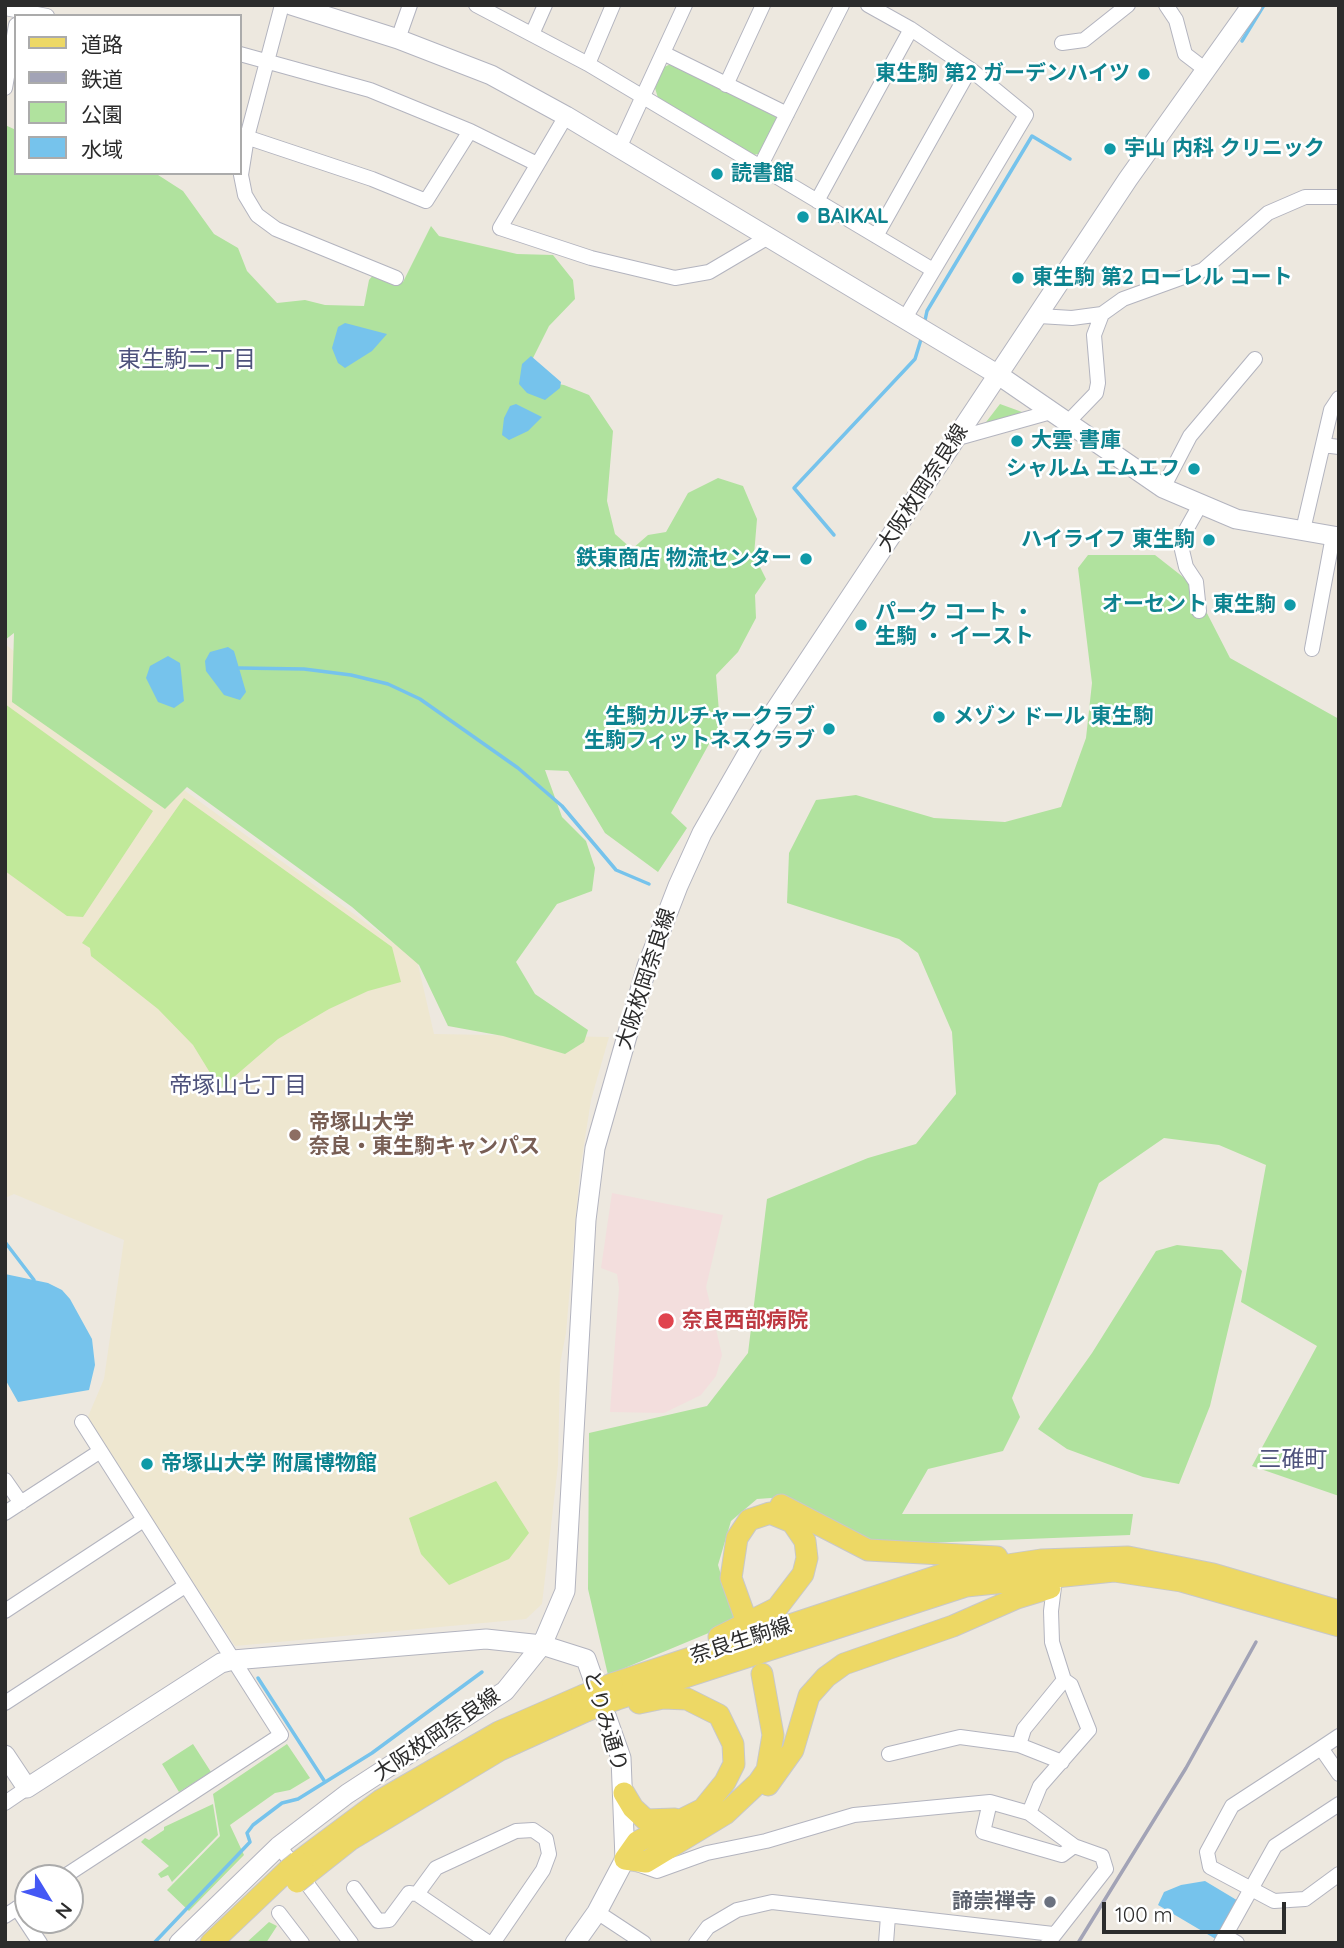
<!DOCTYPE html>
<meta charset="utf-8">
<style>
body{margin:0}
#map{position:relative;width:1344px;height:1948px;overflow:hidden;background:#ede8df;font-family:Quicksand,"Noto Sans JP",sans-serif}
canvas{display:block}
.frame{position:absolute;inset:0;border:7px solid #2c2c2c;pointer-events:none}
.legend{position:absolute;left:14px;top:14px;width:228px;height:161px;box-sizing:border-box;background:#fff;border:2px solid #ababab;margin:0;padding:9px 12px;list-style:none;font-size:21px;color:#2c2c2c}
.legend li{display:flex;align-items:center;gap:14px;height:35px}
.legend b{width:35px;border:2px solid #ababab}
.north{position:absolute;left:14px;top:1864px;width:70px;height:70px;box-sizing:border-box;background:#fff;border:2px solid #ababab;border-radius:50%;rotate:128deg;font-size:19px;font-weight:700;line-height:28px;text-align:center;color:#2c2c2c}
.north::after{content:'';display:block;margin:auto;width:24px;height:32px;background:#4558f5;clip-path:polygon(50% 0,100% 100%,50% 72%,0 100%)}
.scale{position:absolute;left:1102px;top:1902px;width:184px;height:32px;box-sizing:border-box;border:4px solid #2c2c2c;border-top:0;padding-left:9px;font-size:21px;line-height:24px;white-space:nowrap;color:#2c2c2c;-webkit-text-stroke:5px #fff;paint-order:stroke}
</style>
<div id="map">
<canvas width="1344" height="1948"></canvas>
<div class="frame"></div>
<ul class="legend">
<li><b style="height:9px;background:#edd865"></b>道路</li>
<li><b style="height:9px;background:#a2a3b6"></b>鉄道</li>
<li><b style="height:19px;background:#b0e29e"></b>公園</li>
<li><b style="height:19px;background:#76c3ec"></b>水域</li>
</ul>
<div class="north">N</div>
<div class="scale">100 m</div>
</div>
<script>
const ctx = document.querySelector('canvas').getContext('2d');
ctx.lineJoin = 'round';
function fill(path, color) {
  ctx.fillStyle = color;
  ctx.fill(path, 'evenodd');
}
function poly(rows) {
  const path = new Path2D();
  for (const r of rows) {
    path.moveTo(r[0], r[1]);
    for (let i = 2; i < r.length; i += 2) path.lineTo(r[i], r[i + 1]);
  }
  return path;
}
function trace(path, color, width, dash) {
  ctx.strokeStyle = color;
  ctx.lineWidth = width;
  ctx.lineCap = dash ? 'butt' : 'round';
  ctx.setLineDash(dash || []);
  ctx.stroke(path);
}
function write(font, color, halo, rows, align = 'center') {
  ctx.font = font + ' Quicksand,"Noto Sans JP",sans-serif';
  ctx.lineWidth = 5;
  ctx.setLineDash([]);
  ctx.textBaseline = 'middle';
  ctx.strokeStyle = halo;
  ctx.fillStyle = color;
  for (const [text, x, y, turn = 0] of rows) {
    ctx.save();
    ctx.translate(x, y);
    ctx.rotate((+turn || 0) * Math.PI / 180);
    ctx.textAlign = isNaN(turn) ? turn : align;
    if (halo) ctx.strokeText(text, 0, 0);
    ctx.fillText(text, 0, 0);
    ctx.restore();
  }
}
fill(poly([
 [5,644,188,793,417,960,434,1034,609,1037,591,1100,580,1170,566,1333,560,1364,558,1465,542,1604,526,1619,235,1646,87,1419,104,1379,124,1240,14,1194,5,1198]
]), '#eee7d0');
fill(poly([
 [612,1193,723,1215,706,1287,722,1355,716,1376,701,1395,664,1413,610,1412,619,1288,617,1274,601,1268]
]), '#f3dedd');
fill(poly([
 [671,64,775,114,777,122,761,153,754,155,658,98,655,88,664,67],
 [5,125,16,130,16,173,155,173,183,191,214,234,238,248,247,271,277,303,305,300,325,305,364,306,369,280,374,274,403,282,431,226,439,236,517,254,553,255,573,280,575,299,549,326,523,378,564,385,589,395,613,431,607,501,615,534,632,549,648,535,666,532,688,493,718,478,743,486,757,519,754,555,766,579,755,595,756,618,738,652,716,675,720,724,671,813,687,828,658,872,605,833,568,771,545,770,562,817,586,841,595,868,592,891,557,904,516,962,535,994,588,1030,584,1042,565,1054,503,1036,448,1026,419,965,352,907,187,787,165,809,12,702,14,633,5,640],
 [1000,404,1022,412,1028,416,983,426],
 [1088,555,1155,555,1192,584,1230,658,1339,719,1339,1496,1252,1466,1317,1346,1241,1302,1266,1165,1219,1145,1164,1138,1099,1183,1012,1398,1020,1417,1003,1451,928,1469,902,1514,1133,1514,1130,1535,873,1545,785,1497,757,1499,731,1521,718,1565,735,1622,608,1675,588,1589,589,1433,707,1406,748,1353,767,1199,868,1158,916,1144,956,1094,952,1032,918,953,899,939,787,903,789,853,816,800,856,795,934,818,1005,822,1061,807,1086,738,1092,683,1078,568],
 [1177,1245,1222,1250,1242,1271,1210,1406,1179,1484,1143,1477,1067,1449,1038,1429,1092,1353,1156,1251],
 [193,1744,211,1772,179,1792,162,1764],
 [287,1744,310,1778,290,1790,275,1793,230,1825,244,1855,189,1911,167,1890,220,1836,213,1794],
 [213,1804,218,1835,172,1882,168,1875,161,1878,158,1874,169,1866,141,1842,145,1838,149,1840,164,1830,164,1827],
 [269,1922,277,1926,266,1943,246,1943]
]), '#b0e29e');
fill(poly([
 [5,704,153,811,83,917,67,916,5,871],
 [184,798,392,947,401,982,368,991,329,1009,278,1039,220,1089,193,1045,158,1009,91,956,90,948,82,943],
 [496,1481,529,1533,509,1559,449,1585,421,1554,409,1518]
]), '#c1e99a');
fill(poly([
 [345,323,387,334,372,351,345,368,338,363,332,348,338,327],
 [531,356,561,382,560,388,545,400,527,393,519,384,522,364],
 [516,404,542,417,528,431,509,440,502,435,504,418,510,406],
 [228,647,234,651,246,692,240,700,224,695,206,671,205,661,210,652],
 [168,656,180,663,181,671,184,701,174,708,158,702,146,678,150,666],
 [5,1274,48,1283,62,1290,70,1299,92,1339,95,1365,89,1390,18,1402,5,1379],
 [1205,1881,1240,1902,1219,1941,1158,1905,1164,1892,1181,1885]
]), '#76c3ec');
trace(poly([
 [1242,41,1264,5],
 [924,325,927,311,1032,136,1070,159],
 [834,535,794,488,915,359,922,336],
 [239,668,304,669,351,675,388,684,420,699,518,768,562,806,616,870,649,884],
 [5,1242,34,1280],
 [258,1678,325,1782],
 [154,1943,250,1842,247,1833,253,1825,282,1803,298,1799,372,1753,482,1672]
]), '#76c3ec', 3.5);
const street = poly([
 [282,5,247,137,241,175,245,195,257,215,276,229,396,278],
 [476,5,588,64,933,270],
 [868,5,911,29,970,69,1026,115,905,318],
 [1166,5,1176,20,1185,54,1206,70],
 [5,8,47,16],
 [533,32,545,5],
 [398,39,410,5],
 [1062,43,1084,40,1128,5],
 [663,53,787,114],
 [240,54,370,90,470,131,537,164],
 [588,64,613,5],
 [726,85,763,5],
 [5,88,16,25],
 [566,116,500,228,591,258,675,278,709,272,770,236],
 [240,135,372,179,426,201,470,131],
 [620,146,685,5],
 [760,167,842,5],
 [817,201,911,29],
 [876,236,970,69],
 [1039,316,1072,318,1102,314,1123,299,1203,270,1268,213,1305,197,1339,197],
 [1067,423,1096,393,1098,383,1094,335,1102,314],
 [958,438,1051,412],
 [1323,445,1339,447],
 [1163,488,1190,436,1255,359],
 [1303,530,1331,410,1339,398],
 [1199,611,1196,582,1186,567,1182,550,1186,530,1200,505],
 [1312,649,1333,536],
 [5,1480,21,1503],
 [5,1513,99,1452],
 [5,1611,142,1521],
 [5,1703,185,1586],
 [1019,1745,1024,1729,1064,1680],
 [1321,1748,1339,1736],
 [889,1754,960,1737,1019,1745,1062,1762],
 [1339,1774,1321,1748,1232,1806,1207,1852,1210,1867,1274,1901,1305,1899,1339,1874],
 [990,1802,983,1832,1062,1855,1074,1846],
 [5,1803,27,1788],
 [1029,1813,1040,1786,1089,1730,1071,1685,1064,1680,1052,1642,1051,1611,1054,1587],
 [279,1846,351,1943],
 [637,1864,657,1871,707,1853,766,1841,854,1815,990,1802,1029,1813,1074,1846,1102,1856,1106,1869,1048,1943],
 [62,1878,281,1735,82,1422],
 [354,1888,378,1921,389,1920,409,1893,417,1894,489,1943],
 [417,1894,436,1868,516,1831,533,1830,546,1839,549,1854,543,1870,493,1943],
 [17,1908,40,1943],
 [597,1912,644,1943],
 [279,1913,302,1943],
 [5,1916,28,1901],
 [1225,1936,1237,1943],
 [696,1943,708,1927,737,1910,772,1902,1053,1934],
 [886,1943,888,1916],
 [1221,1943,1275,1846,1339,1804]
]);
const secondary = poly([
 [291,5,398,39,491,75,566,116,1000,376,1163,488,1236,519,1339,537],
 [5,1755,27,1788,221,1663,233,1660,486,1639,542,1645,586,1659,621,1758,625,1859,597,1912,575,1943],
 [179,1943,279,1846,347,1794,505,1691,542,1645,565,1591,586,1220,595,1148,647,966,678,886,702,833,756,739,1128,179,1252,5]
]);
const primary = poly([
 [781,1505,868,1550,997,1557],
 [719,1637,777,1608,803,1574,807,1558,805,1541,792,1522,770,1513,749,1520,737,1538,731,1578,745,1617],
 [612,1684,941,1575,1041,1560,1128,1557,1213,1574,1339,1611],
 [617,1699,966,1586,1114,1571,1181,1581,1339,1626],
 [639,1703,663,1698,687,1699,719,1715,733,1744,734,1764,725,1782,703,1809,637,1842,625,1859,646,1862,725,1814,758,1783,767,1770,773,1735,762,1674],
 [768,1785,793,1750,809,1696,826,1677,844,1664,953,1626,1017,1598,1050,1588],
 [624,1793,633,1808,646,1820,675,1819],
 [298,1862,381,1800,499,1732,582,1696],
 [307,1874,350,1840,500,1750,586,1711],
 [211,1943,288,1870]
]);
trace(street, '#b3b4bf', 16);
trace(secondary, '#b3b4bf', 21);
trace(primary, '#c8c8c8', 23);
trace(street, '#fff', 14);
trace(secondary, '#fff', 19);
trace(primary, '#edd865', 21);
trace(poly([
 [1078,1943,1186,1768,1256,1642]
]), '#a2a3b6', 3.5);
const primaryBridge = poly([
 [582,1696,612,1684],
 [586,1711,617,1699],
 [288,1870,298,1862],
 [297,1882,307,1874]
]);
trace(primaryBridge, '#c8c8c8', 23, []);
trace(primaryBridge, '#edd865', 21);
for (const [x, y, r, color] of [
 [1144,74,7,"#0f9aa8"],
 [1110,149,7,"#0f9aa8"],
 [717,174,7,"#0f9aa8"],
 [803,217,7,"#0f9aa8"],
 [1018,278,7,"#0f9aa8"],
 [1017,441,7,"#0f9aa8"],
 [1194,469,7,"#0f9aa8"],
 [1209,540,7,"#0f9aa8"],
 [806,559,7,"#0f9aa8"],
 [1290,605,7,"#0f9aa8"],
 [861,625,7,"#0f9aa8"],
 [939,717,7,"#0f9aa8"],
 [829,729,7,"#0f9aa8"],
 [295,1135,7,"#8d6e63"],
 [666,1321,9,"#e0444e"],
 [147,1464,7,"#0f9aa8"],
 [1050,1902,7,"#6b7280"]
]) {
  const dot = new Path2D();
  dot.arc(x, y, r, 0, 2 * Math.PI);
  ctx.fillStyle = color;
  ctx.fill(dot);
  trace(dot, '#fff', 2.5);
}
write('bold 21px', '#0d838f', '#fff', [
 ["東生駒 第2 ガーデンハイツ",1130,74,"right"],
 ["宇山 内科 クリニック",1124,149],
 ["読書館",731,174],
 ["BAIKAL",817,217],
 ["東生駒 第2 ローレル コート",1032,278],
 ["大雲 書庫",1031,441],
 ["シャルム エムエフ",1180,469,"right"],
 ["ハイライフ 東生駒",1195,540,"right"],
 ["鉄東商店 物流センター",792,559,"right"],
 ["オーセント 東生駒",1276,605,"right"],
 ["パーク コート ・",875,613],
 ["生駒 ・ イースト",875,637],
 ["生駒カルチャークラブ",815,717,"right"],
 ["生駒フィットネスクラブ",815,741,"right"],
 ["メゾン ドール 東生駒",953,717],
 ["帝塚山大学 附属博物館",161,1464]
], 'left');
write('21px', '#2c2c2c', '#fff', [
 ["大阪枚岡奈良線",923,488,-57],
 ["大阪枚岡奈良線",646,979,-72],
 ["奈良生駒線",741,1641,-18],
 ["とりみ通り",605,1721,73],
 ["大阪枚岡奈良線",437,1735,-34]
]);
write('bold 21px', '#785e54', '#fff', [
 ["帝塚山大学",309,1123],
 ["奈良・東生駒キャンパス",309,1147]
], 'left');
write('bold 21px', '#be3a42', '#fff', [
 ["奈良西部病院",682,1321]
], 'left');
write('bold 21px', '#5b616d', '#fff', [
 ["諦崇禅寺",1036,1902]
], 'right');
write('23px', '#4e527c', '#fff', [
 ["東生駒二丁目",187,360],
 ["帝塚山七丁目",238,1086],
 ["三碓町",1293,1460]
]);
</script>
